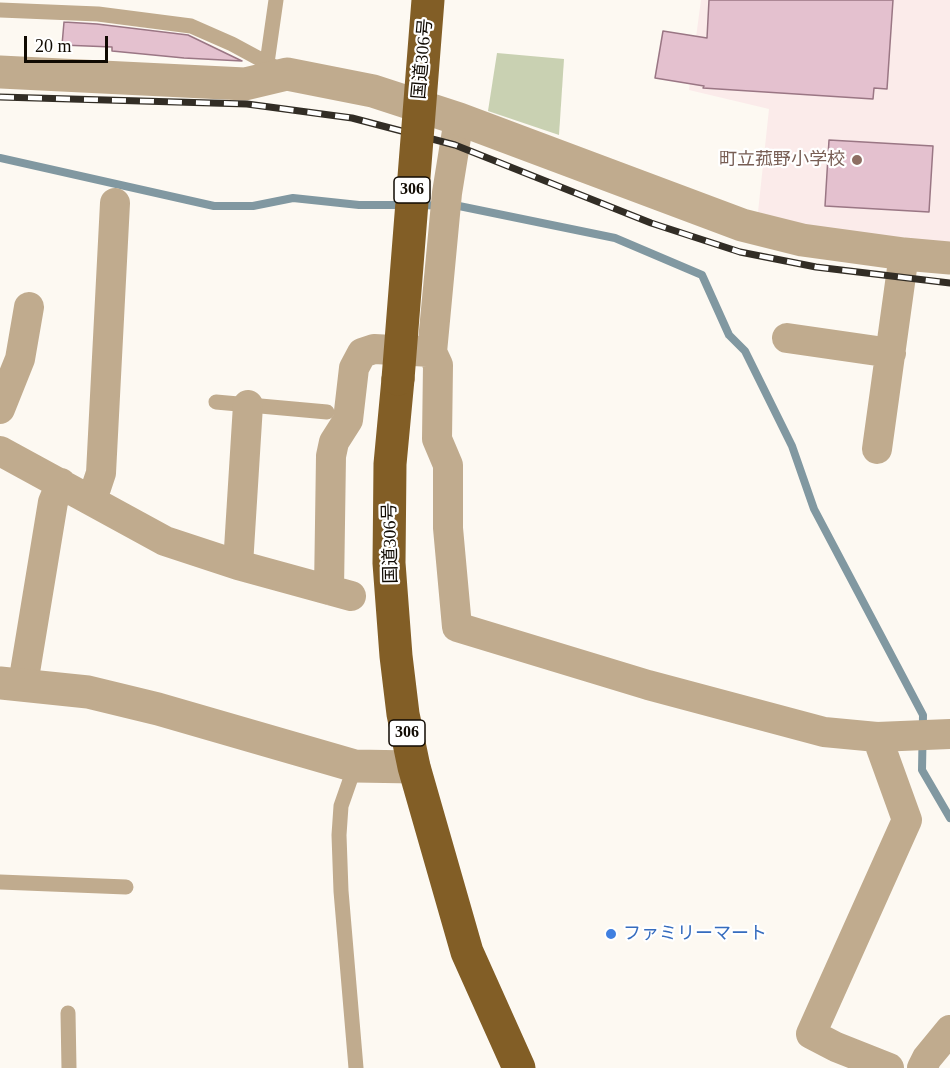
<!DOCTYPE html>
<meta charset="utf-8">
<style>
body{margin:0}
#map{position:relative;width:950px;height:1068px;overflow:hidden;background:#fdf9f2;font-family:"Times New Roman",serif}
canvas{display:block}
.scale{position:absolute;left:24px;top:36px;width:84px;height:27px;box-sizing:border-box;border:3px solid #100a02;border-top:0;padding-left:8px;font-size:18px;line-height:21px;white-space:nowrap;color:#100a02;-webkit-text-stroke:4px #fff;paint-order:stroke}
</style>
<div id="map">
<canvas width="950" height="1068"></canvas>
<div class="scale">20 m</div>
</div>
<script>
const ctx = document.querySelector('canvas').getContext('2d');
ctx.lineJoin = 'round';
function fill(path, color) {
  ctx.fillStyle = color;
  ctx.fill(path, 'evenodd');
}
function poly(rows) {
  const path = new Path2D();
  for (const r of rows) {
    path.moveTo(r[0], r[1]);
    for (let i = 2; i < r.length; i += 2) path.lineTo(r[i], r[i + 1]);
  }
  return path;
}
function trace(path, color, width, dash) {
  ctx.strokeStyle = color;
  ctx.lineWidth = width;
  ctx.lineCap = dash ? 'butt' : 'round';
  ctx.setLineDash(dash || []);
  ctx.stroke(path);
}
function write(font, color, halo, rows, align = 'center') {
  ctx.font = font + ' "Times New Roman","Noto Sans JP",serif';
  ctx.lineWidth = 4.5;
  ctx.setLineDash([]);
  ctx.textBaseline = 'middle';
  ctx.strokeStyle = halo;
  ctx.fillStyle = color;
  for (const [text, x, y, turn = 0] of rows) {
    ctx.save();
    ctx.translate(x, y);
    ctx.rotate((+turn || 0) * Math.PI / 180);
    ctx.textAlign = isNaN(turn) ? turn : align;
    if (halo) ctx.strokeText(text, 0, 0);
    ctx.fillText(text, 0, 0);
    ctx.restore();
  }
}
fill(poly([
 [701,0,950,0,950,243,809,228,758,212,769,109,689,90]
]), '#fbebea');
fill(poly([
 [497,53,564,59,559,135,488,111]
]), '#c9d1b2');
trace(poly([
 [0,158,214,206,253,206,293,198,359,205,404,205],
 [417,205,459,206,615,238,702,275,729,335,745,351,792,446,814,509,923,715,922,770,950,818]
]), '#8198a1', 8);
const building = poly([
 [709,0,893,0,887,89,874,88,873,99,703,88,704,86,655,78,663,31,707,38,709,0],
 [64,22,97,24,188,35,242,61,184,58,112,51,112,47,62,45,64,22],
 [829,140,933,146,929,212,825,206,829,140]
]);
fill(building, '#e4c1cf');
trace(building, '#9a7684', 1.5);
trace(poly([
 [0,10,98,14,191,26,232,44,282,71],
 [267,63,276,0],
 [216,402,327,412],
 [355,766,341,806,339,835,341,891,356,1068],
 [0,882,126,887],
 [68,1013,69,1068]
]), '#c0ab8e', 15);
trace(poly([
 [787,338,891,353],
 [432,352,447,193,459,119],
 [0,409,20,359,29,307],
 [877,449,904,254],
 [0,451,165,541,238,565,351,596],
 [92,500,101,473,115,203],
 [238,565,248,405],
 [329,590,331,456,334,442,348,420,354,368,362,353,374,349,432,352,438,365,437,439,448,465,448,528,457,627,648,685,824,732,877,737,950,734],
 [23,684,53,502,61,483],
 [877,737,907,820,811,1034,836,1047,889,1068],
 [922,1068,927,1058,950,1030]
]), '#c0ab8e', 30);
trace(poly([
 [0,72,245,84,287,74,373,91,459,119,742,225,802,240,904,254,950,258],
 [0,683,88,692,158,709,355,766,414,767]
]), '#c0ab8e', 33);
trace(poly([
 [398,379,390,464,389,563,396,656,403,714,414,767,467,952,519,1068]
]), '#825e26', 33);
const rail = poly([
 [0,97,247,104,352,118,455,145,651,223,740,252,816,267,950,283]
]);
trace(rail, '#322d25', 7);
trace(rail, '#fff', 4.5, [14]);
trace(poly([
 [398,379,428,0]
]), '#825e26', 33);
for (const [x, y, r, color] of [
 [857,160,6,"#8d6e63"],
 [611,934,6,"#3f7fe0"]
]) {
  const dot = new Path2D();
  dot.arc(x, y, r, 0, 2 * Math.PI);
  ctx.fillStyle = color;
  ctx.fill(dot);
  trace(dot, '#fff', 2);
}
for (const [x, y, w] of [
 [412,190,36],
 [407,733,36]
]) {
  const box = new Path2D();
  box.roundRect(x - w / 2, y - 13, w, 26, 4.5);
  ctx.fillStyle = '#fff';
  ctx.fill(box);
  trace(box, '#100a02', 1.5);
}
write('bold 16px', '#100a02', null, [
 ["306",412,190],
 ["306",407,733]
]);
write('18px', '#100a02', '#fff', [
 ["国道306号",423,59,-85],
 ["国道306号",391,543,-91]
]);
write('18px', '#785e54', '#fff', [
 ["町立菰野小学校",845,160]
], 'right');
write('18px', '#366cbe', '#fff', [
 ["ファミリーマート",623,934]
], 'left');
</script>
